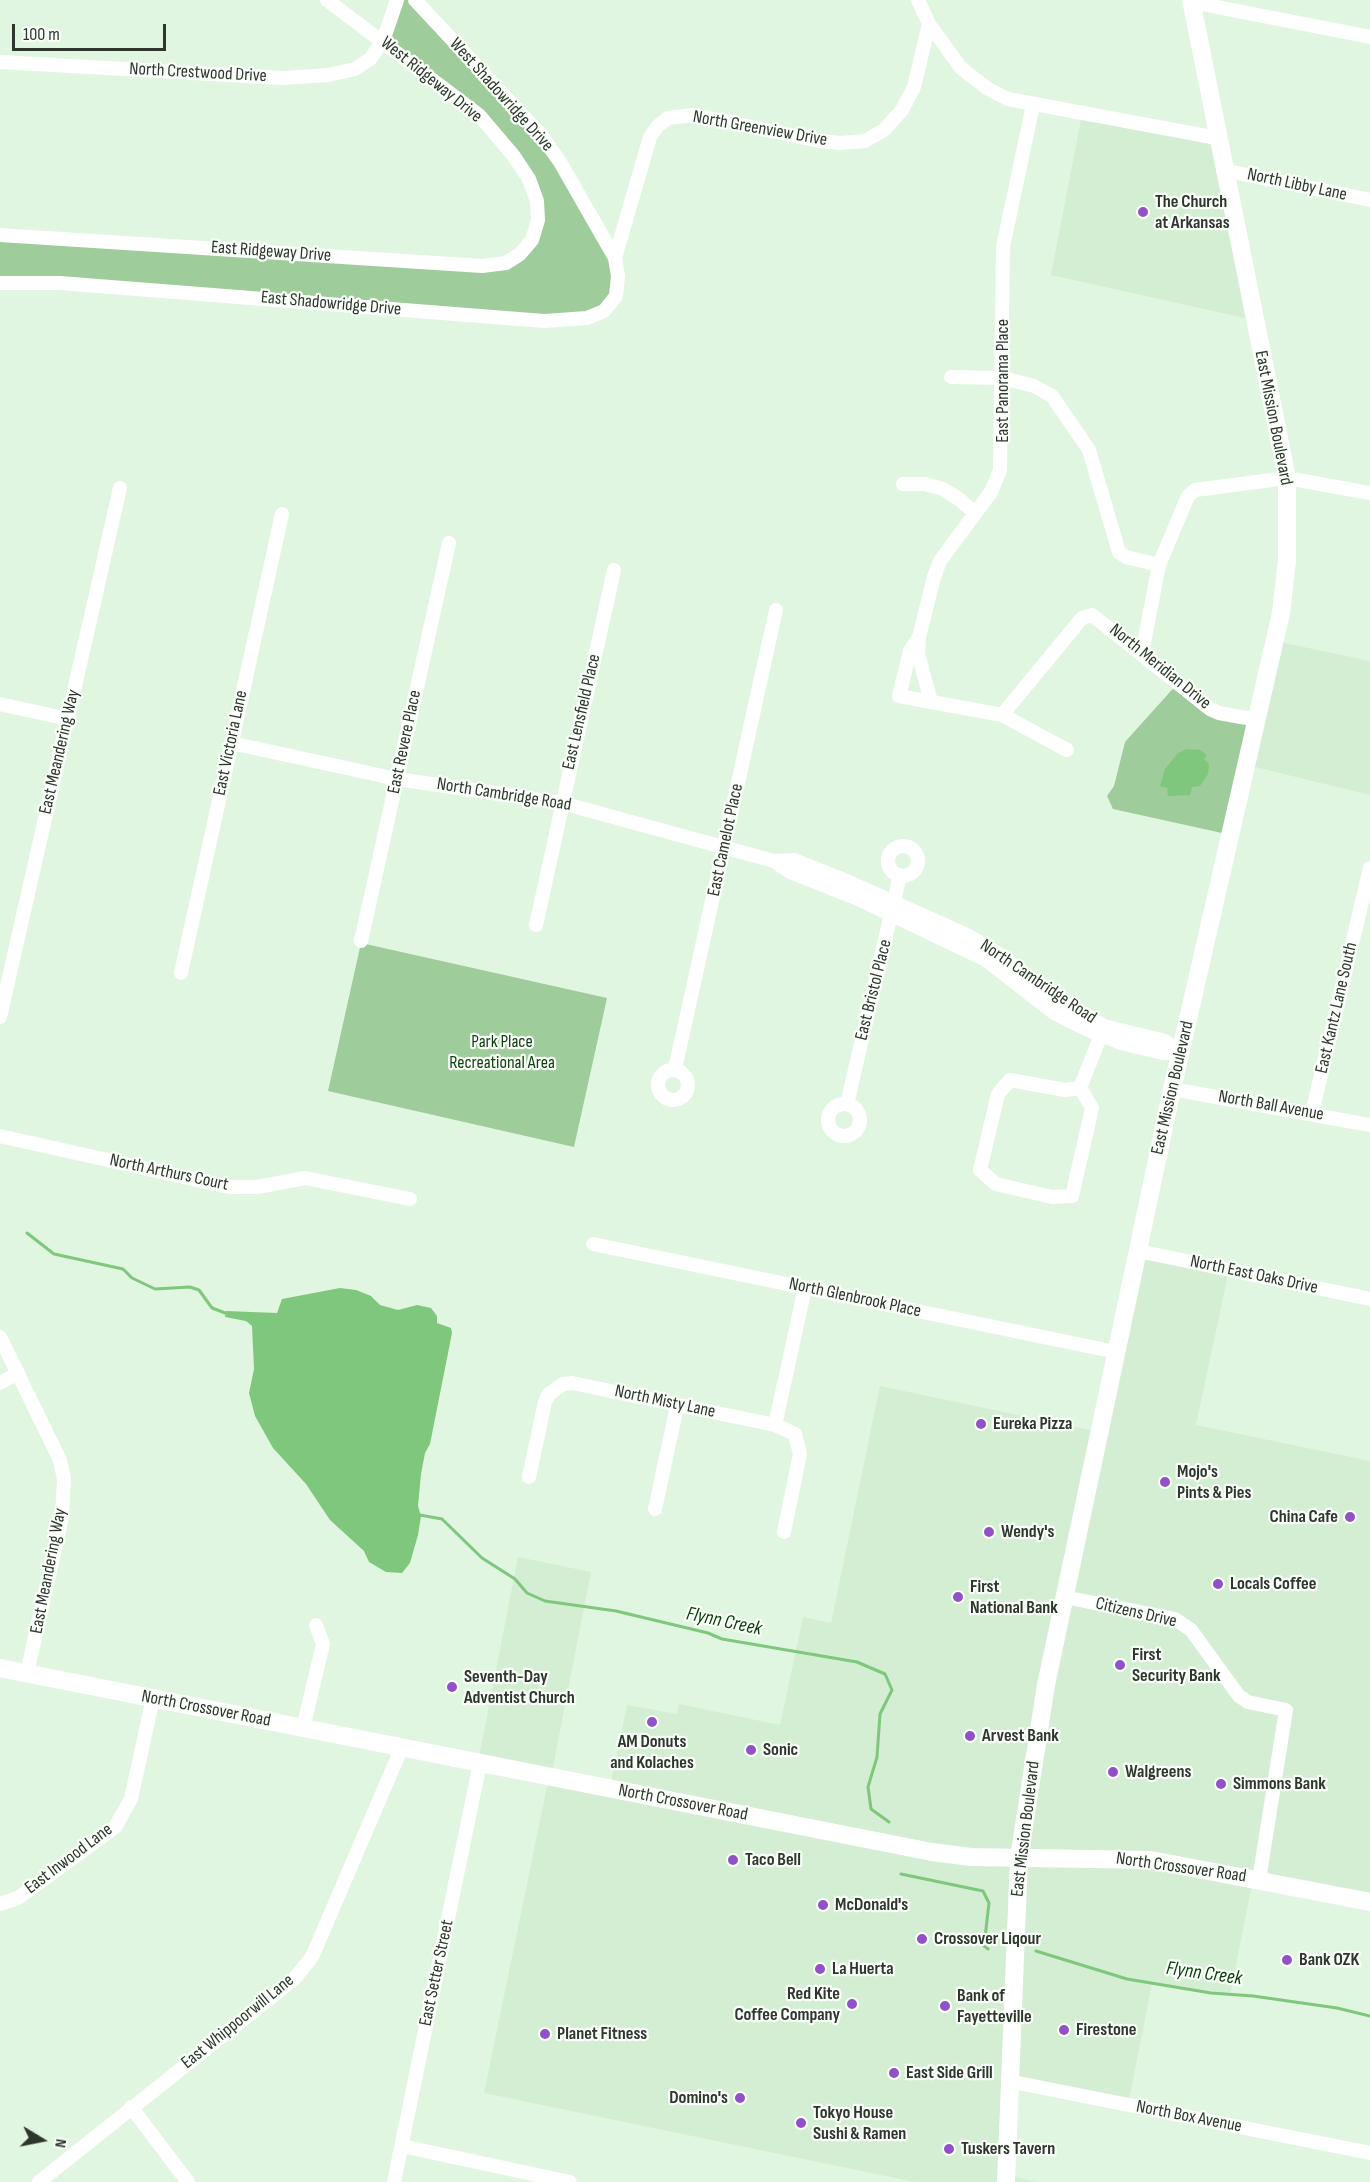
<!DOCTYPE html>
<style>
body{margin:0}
#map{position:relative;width:1370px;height:2182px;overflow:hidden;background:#e1f6e0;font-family:"Sofia Sans Condensed",sans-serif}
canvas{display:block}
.north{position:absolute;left:12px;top:2110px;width:60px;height:60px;-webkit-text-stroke:4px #fafef9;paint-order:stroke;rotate:100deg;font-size:16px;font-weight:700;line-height:24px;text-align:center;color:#2e362e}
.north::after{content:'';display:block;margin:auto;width:21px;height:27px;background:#2e362e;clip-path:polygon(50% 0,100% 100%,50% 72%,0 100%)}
.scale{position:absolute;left:12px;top:24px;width:154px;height:27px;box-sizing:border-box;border:3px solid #2e362e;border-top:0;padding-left:8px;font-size:18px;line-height:21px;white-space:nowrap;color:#2e362e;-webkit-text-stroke:4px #fafef9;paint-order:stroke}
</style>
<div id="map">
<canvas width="1370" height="2182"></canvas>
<div class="north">N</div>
<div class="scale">100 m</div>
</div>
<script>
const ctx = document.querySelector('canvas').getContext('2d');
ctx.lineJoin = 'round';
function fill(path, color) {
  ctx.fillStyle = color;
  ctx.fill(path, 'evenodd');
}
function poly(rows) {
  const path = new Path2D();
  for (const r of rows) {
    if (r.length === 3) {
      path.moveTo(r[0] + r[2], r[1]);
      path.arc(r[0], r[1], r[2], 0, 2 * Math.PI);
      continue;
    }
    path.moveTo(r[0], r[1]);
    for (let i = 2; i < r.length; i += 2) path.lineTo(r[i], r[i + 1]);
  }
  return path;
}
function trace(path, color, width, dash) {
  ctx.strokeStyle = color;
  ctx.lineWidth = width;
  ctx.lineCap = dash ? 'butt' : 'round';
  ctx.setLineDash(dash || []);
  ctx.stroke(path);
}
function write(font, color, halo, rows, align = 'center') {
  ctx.font = font + ' "Sofia Sans Condensed",sans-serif';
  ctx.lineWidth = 4.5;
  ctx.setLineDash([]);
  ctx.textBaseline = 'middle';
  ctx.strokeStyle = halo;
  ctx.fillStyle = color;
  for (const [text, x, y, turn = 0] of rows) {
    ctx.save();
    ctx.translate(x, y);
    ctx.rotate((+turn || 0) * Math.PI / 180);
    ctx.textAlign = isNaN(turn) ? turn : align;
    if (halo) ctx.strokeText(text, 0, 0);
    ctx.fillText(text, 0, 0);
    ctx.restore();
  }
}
fill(poly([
 [1082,114,1217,138,1254,320,1051,275],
 [1275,641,1370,661,1370,795,1247,765],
 [1138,1251,1229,1270,1196,1425,1370,1461,1370,1902,1253,1879,1230,1995,1152,1984,1128,2105,1009,2081,1006,2175,1038,2182,915,2182,484,2093,549,1777,478,1762,518,1557,591,1572,551,1777,610,1788,627,1705,677,1714,679,1704,780,1725,803,1617,831,1623,880,1386,1099,1432]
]), '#d3eed2');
fill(poly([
 [397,0,415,0,541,135,615,258,616,296,587,318,0,283,0,235,493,266,532,240,537,200,479,115,383,41],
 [1178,683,1210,709,1258,720,1231,835,1113,809,1107,796,1114,786,1125,742],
 [361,943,607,998,574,1147,328,1091]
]), '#9ecc9b');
fill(poly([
 [1187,749,1200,750,1207,755,1204,759,1209,764,1208,774,1200,786,1192,787,1190,795,1168,796,1167,788,1160,786,1165,769,1178,753],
 [340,1288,356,1290,371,1296,380,1305,398,1310,417,1305,431,1308,437,1316,437,1323,451,1328,452,1333,430,1444,425,1453,421,1474,418,1506,421,1516,418,1535,410,1563,402,1573,386,1572,369,1562,364,1551,330,1520,306,1484,273,1448,255,1416,249,1393,254,1369,252,1326,246,1321,225,1317,226,1311,277,1313,282,1299]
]), '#7fc77c');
trace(poly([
 [27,1233,54,1254,123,1269,132,1278,155,1289,190,1287,199,1290,212,1308,228,1314],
 [420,1515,442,1519,482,1558,515,1579,527,1593,545,1601,616,1611,708,1633,722,1639,857,1662,885,1674,892,1690,880,1714,877,1757,868,1787,871,1809,889,1822],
 [901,1874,983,1891,989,1903,984,1946,988,1949],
 [1036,1951,1127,1979,1211,1993,1253,1996,1337,2008,1370,2016]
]), '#7fc77c', 3);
trace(poly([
 [918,0,929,24],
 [1191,2,1370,37],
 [0,62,282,78,328,75,355,69,370,59,383,41,397,0],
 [1223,170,1370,200],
 [0,235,482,266,506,263,520,254,532,240,538,220,537,201,529,179,513,155,479,115,327,0],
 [615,258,650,137,658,126,668,118,694,115,820,141,840,143,865,141,884,130,902,110,914,87,929,24,961,68,988,89,1008,99,1217,138],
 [0,283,60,283,544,321,587,318,604,311,616,296,618,276,615,258,560,162,541,135,415,0],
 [951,377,1003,378,1034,386,1052,396,1089,450,1119,552,1126,557,1159,565],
 [903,484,925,484,943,489,959,499,975,513],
 [917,640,910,651,899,696,1002,715,1067,750],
 [1142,653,1159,565,1188,496,1195,490,1287,478,1370,493],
 [931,701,918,654,919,637,934,577,940,561,991,492,1000,470,1003,247,1033,105],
 [0,704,68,719],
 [1002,715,1082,618,1092,615,1210,709,1219,713,1258,720],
 [231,743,397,779,562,803,774,861,794,860,842,879,969,936,1002,956,1046,991,1104,1026,1165,1041,1181,1052],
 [903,861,15],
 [774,861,790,872,856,898,986,960,1054,1013,1086,1029,1121,1043,1163,1053,1181,1052],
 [536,925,614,570],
 [361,941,449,543],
 [181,973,282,514],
 [0,1017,120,488],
 [675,1069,776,610],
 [673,1085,15],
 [1010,1080,1065,1090,1080,1088,1092,1108,1072,1196,1052,1197,996,1184,980,1170,998,1094,1010,1080],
 [1080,1088,1104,1027],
 [1172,1089,1370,1125],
 [847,1104,900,875],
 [844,1120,16],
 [1312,1113,1370,868],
 [0,1136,229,1187,257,1187,305,1178,410,1199],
 [593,1244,1116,1352],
 [1138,1251,1370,1299],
 [0,1337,60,1460,64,1479,62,1517,27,1673],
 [0,1383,18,1373],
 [775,1425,805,1288],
 [529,1477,545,1402,549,1394,563,1384,572,1383,775,1425,795,1434,800,1454,784,1532],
 [655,1509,677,1406],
 [1064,1597,1175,1619,1191,1630,1239,1696,1248,1702,1286,1710,1259,1880],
 [303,1728,323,1644,316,1625],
 [0,1904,18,1898,115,1827,131,1799,153,1698],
 [1008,2081,1370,2153],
 [131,2107,188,2182],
 [402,2146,570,2182],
 [39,2182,294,1979,312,1957,402,1747],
 [394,2182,480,1763]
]), '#fff', 14);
trace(poly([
 [0,1668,932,1852,971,1857,1151,1860,1370,1902],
 [1006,2182,1019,1858,1046,1685,1172,1089,1281,613,1287,561,1287,478,1191,0]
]), '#fff', 18);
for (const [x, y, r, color] of [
 [1143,212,6,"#9152c8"],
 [981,1424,6,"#9152c8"],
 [1165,1482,6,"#9152c8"],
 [1350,1517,6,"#9152c8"],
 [989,1532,6,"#9152c8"],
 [1218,1584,6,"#9152c8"],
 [958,1597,6,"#9152c8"],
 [1120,1665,6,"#9152c8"],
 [452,1687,6,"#9152c8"],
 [652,1722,6,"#9152c8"],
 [970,1736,6,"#9152c8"],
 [751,1750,6,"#9152c8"],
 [1113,1772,6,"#9152c8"],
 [1221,1784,6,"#9152c8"],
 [733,1860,6,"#9152c8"],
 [823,1905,6,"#9152c8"],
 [922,1939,6,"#9152c8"],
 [1287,1960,6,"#9152c8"],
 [820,1969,6,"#9152c8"],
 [852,2004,6,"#9152c8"],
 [945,2006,6,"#9152c8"],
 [1064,2030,6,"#9152c8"],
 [545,2034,6,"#9152c8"],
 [894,2073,6,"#9152c8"],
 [740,2098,6,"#9152c8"],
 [801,2123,6,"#9152c8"],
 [949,2149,6,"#9152c8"]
]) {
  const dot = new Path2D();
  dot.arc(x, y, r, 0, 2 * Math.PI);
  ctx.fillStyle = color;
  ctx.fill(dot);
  trace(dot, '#fafef9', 2);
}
write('18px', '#2e362e', '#fafef9', [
 ["North Crestwood Drive",198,73,3],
 ["West Ridgeway Drive",431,80,39],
 ["West Shadowridge Drive",501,95,48],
 ["North Greenview Drive",760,129,10],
 ["North Libby Lane",1297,185,12],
 ["East Ridgeway Drive",271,252,4],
 ["East Shadowridge Drive",331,304,5],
 ["East Panorama Place",1003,381,-90],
 ["East Mission Boulevard",1273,418,79],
 ["North Meridian Drive",1160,667,39],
 ["East Lensfield Place",582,712,-77],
 ["East Revere Place",405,742,-78],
 ["East Victoria Lane",231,743,-78],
 ["East Meandering Way",60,752,-77],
 ["North Cambridge Road",504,795,9],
 ["East Camelot Place",726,840,-78],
 ["North Cambridge Road",1038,982,34],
 ["East Bristol Place",874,990,-76],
 ["East Kantz Lane South",1337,1008,-77],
 ["East Mission Boulevard",1173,1088,-77],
 ["North Ball Avenue",1271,1106,10],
 ["North Arthurs Court",169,1173,12],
 ["North East Oaks Drive",1254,1275,12],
 ["North Glenbrook Place",855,1298,12],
 ["North Misty Lane",665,1402,12],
 ["East Meandering Way",49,1571,-79],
 ["Citizens Drive",1136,1613,13],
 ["North Crossover Road",206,1709,11],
 ["North Crossover Road",683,1803,11],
 ["East Mission Boulevard",1026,1829,-83],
 ["East Inwood Lane",69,1859,-37],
 ["North Crossover Road",1181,1868,8],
 ["East Setter Street",437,1973,-78],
 ["East Whippoorwill Lane",238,2022,-39],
 ["North Box Avenue",1189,2117,11]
]);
write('bold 18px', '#2e362e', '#fafef9', [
 ["The Church",1155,202],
 ["at Arkansas",1155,223],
 ["Eureka Pizza",993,1424],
 ["Mojo's",1177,1472],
 ["Pints & Pies",1177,1493],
 ["China Cafe",1338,1517,"right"],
 ["Wendy's",1001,1532],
 ["Locals Coffee",1230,1584],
 ["First",970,1587],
 ["National Bank",970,1608],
 ["First",1132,1655],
 ["Security Bank",1132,1676],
 ["Seventh-Day",464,1677],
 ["Adventist Church",464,1698],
 ["Arvest Bank",982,1736],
 ["AM Donuts",652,1742,"center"],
 ["and Kolaches",652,1763,"center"],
 ["Sonic",763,1750],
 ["Walgreens",1125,1772],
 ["Simmons Bank",1233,1784],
 ["Taco Bell",745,1860],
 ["McDonald's",835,1905],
 ["Crossover Liqour",934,1939],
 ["Bank OZK",1299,1960],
 ["La Huerta",832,1969],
 ["Red Kite",840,1994,"right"],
 ["Coffee Company",840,2015,"right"],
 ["Bank of",957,1996],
 ["Fayetteville",957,2017],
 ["Firestone",1076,2030],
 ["Planet Fitness",557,2034],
 ["East Side Grill",906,2073],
 ["Domino's",728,2098,"right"],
 ["Tokyo House",813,2113],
 ["Sushi & Ramen",813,2134],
 ["Tuskers Tavern",961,2149]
], 'left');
write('18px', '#104211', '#fafef9', [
 ["Park Place",502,1042],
 ["Recreational Area",502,1063]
]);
write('italic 20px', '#083d0b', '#fafef9', [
 ["Flynn Creek",724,1622,12],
 ["Flynn Creek",1204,1974,8]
]);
</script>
